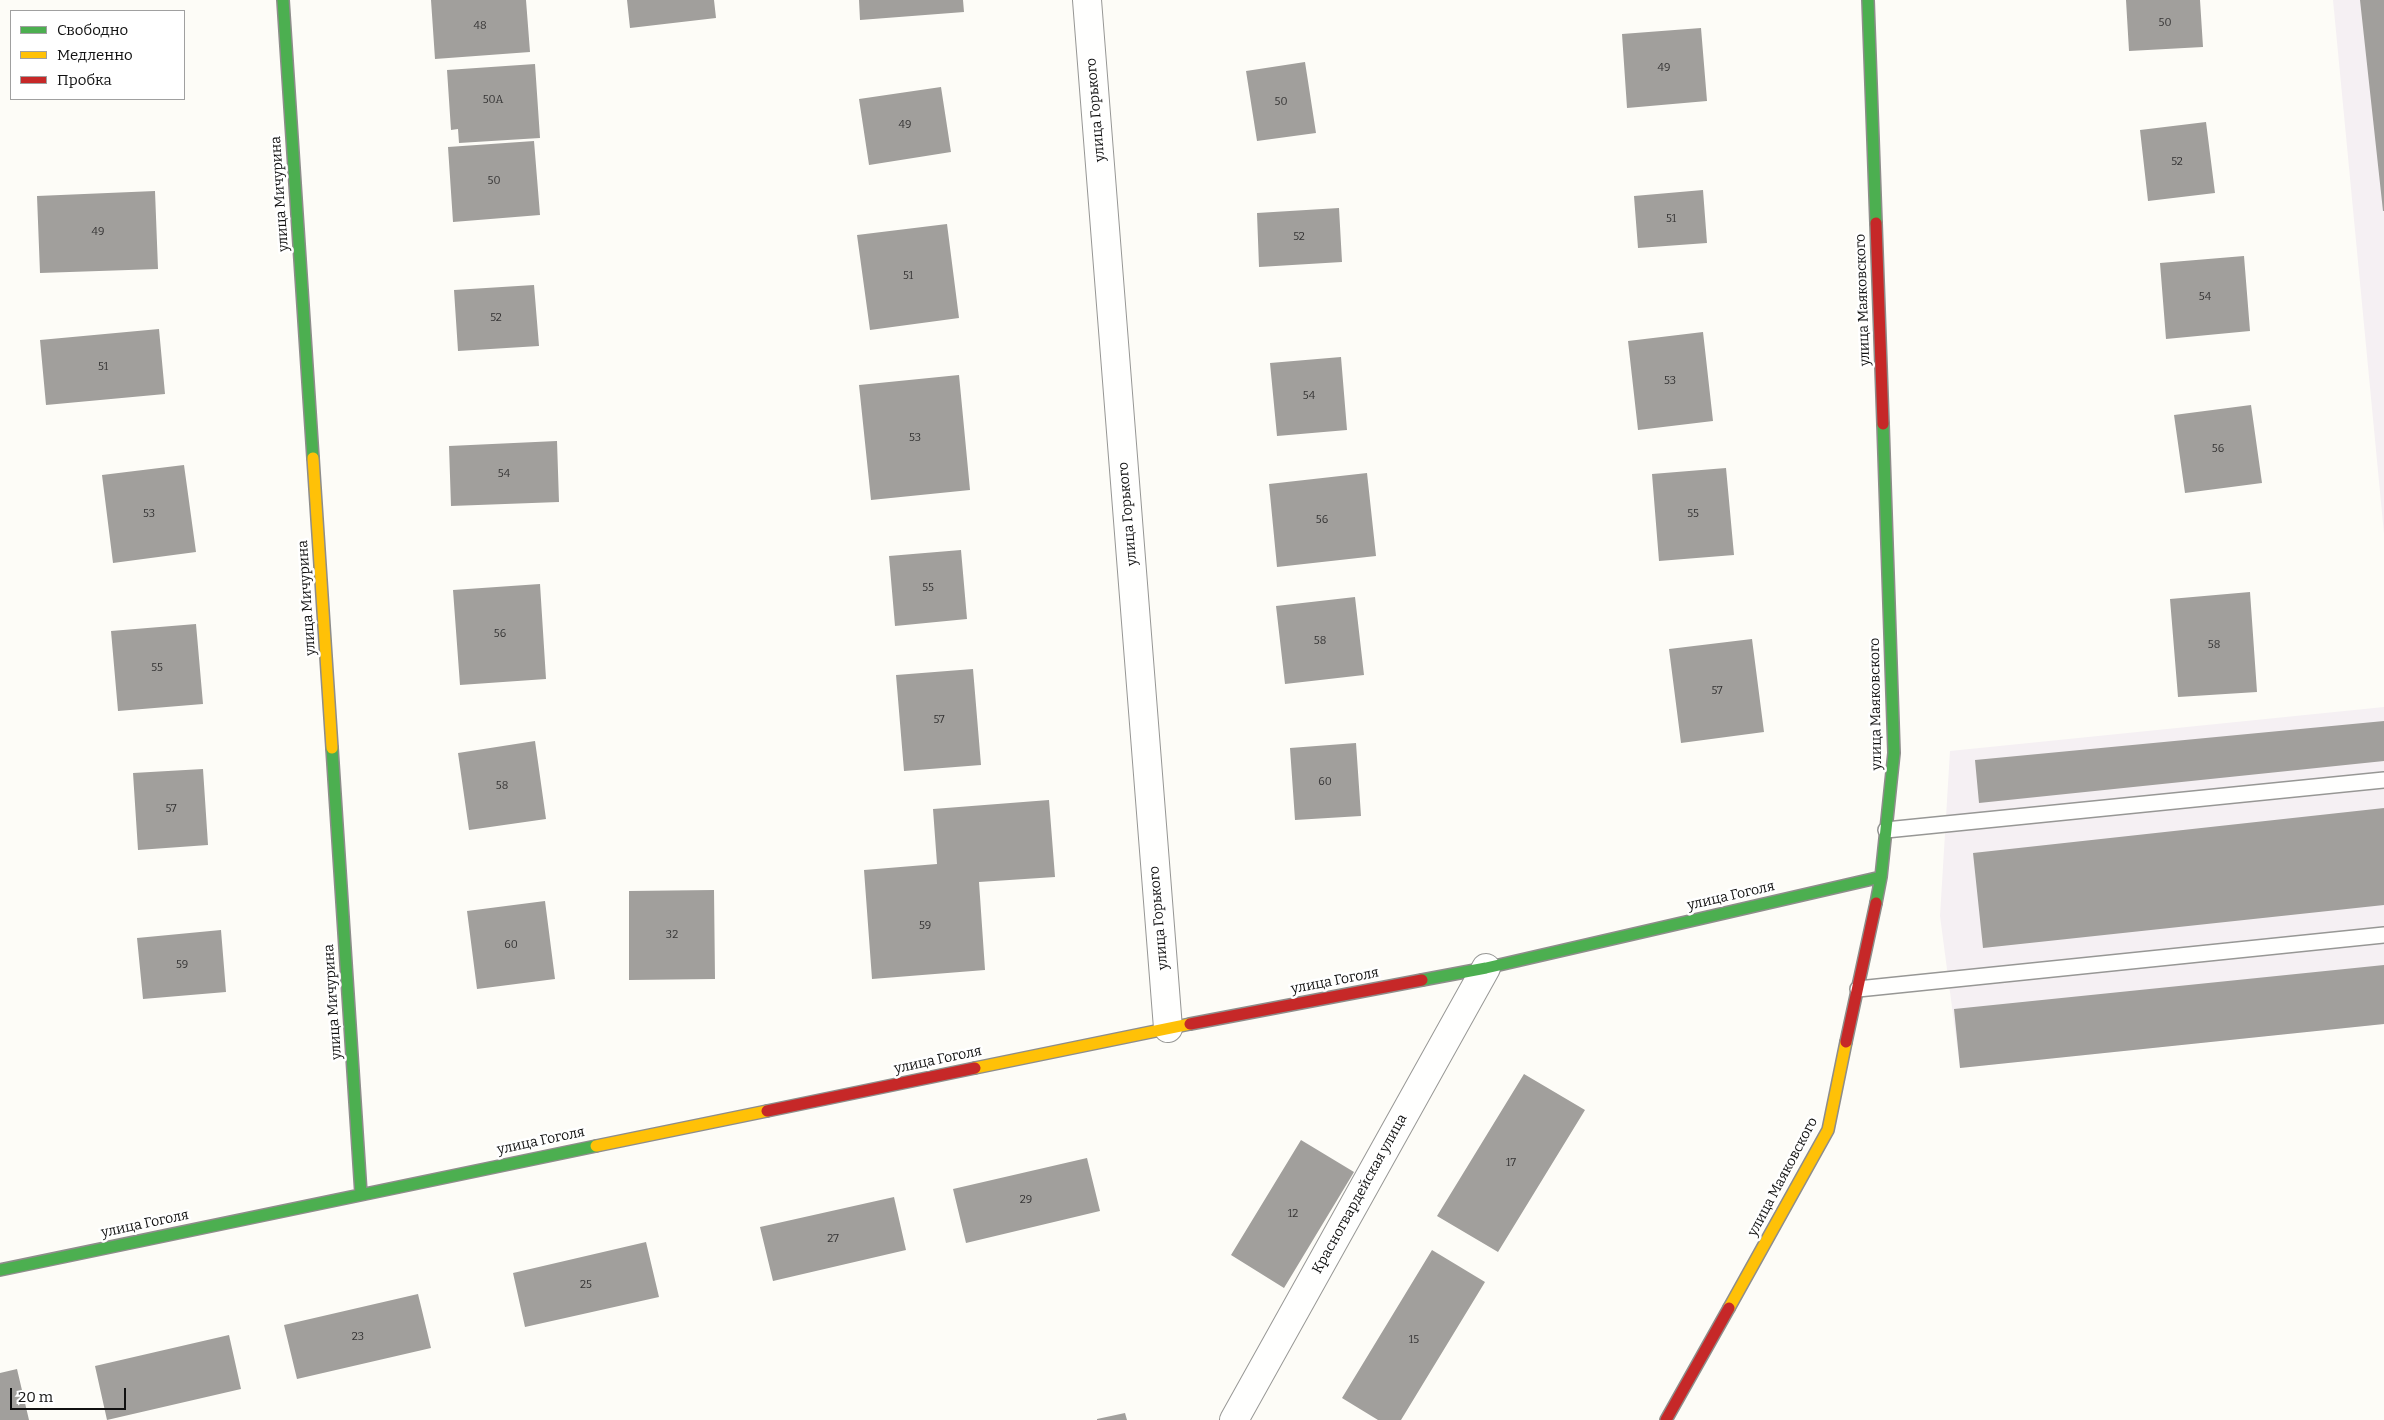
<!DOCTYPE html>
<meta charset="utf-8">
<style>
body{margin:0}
#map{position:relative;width:2384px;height:1420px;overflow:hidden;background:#fdfcf7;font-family:Bitter,serif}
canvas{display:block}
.legend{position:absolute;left:10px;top:10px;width:175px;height:90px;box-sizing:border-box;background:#fff;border:1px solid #a0a0a0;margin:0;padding:6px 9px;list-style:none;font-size:15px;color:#111}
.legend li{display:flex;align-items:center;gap:10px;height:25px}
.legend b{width:25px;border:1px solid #a0a0a0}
.scale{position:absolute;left:10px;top:1388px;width:116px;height:22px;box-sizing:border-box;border:2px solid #111;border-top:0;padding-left:6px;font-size:15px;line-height:18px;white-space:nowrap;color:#111;-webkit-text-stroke:4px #fff;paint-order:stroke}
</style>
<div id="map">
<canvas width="2384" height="1420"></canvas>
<ul class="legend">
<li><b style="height:6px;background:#4caf50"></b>Свободно</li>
<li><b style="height:6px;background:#ffc107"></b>Медленно</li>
<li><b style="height:6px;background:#c62828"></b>Пробка</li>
</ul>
<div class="scale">20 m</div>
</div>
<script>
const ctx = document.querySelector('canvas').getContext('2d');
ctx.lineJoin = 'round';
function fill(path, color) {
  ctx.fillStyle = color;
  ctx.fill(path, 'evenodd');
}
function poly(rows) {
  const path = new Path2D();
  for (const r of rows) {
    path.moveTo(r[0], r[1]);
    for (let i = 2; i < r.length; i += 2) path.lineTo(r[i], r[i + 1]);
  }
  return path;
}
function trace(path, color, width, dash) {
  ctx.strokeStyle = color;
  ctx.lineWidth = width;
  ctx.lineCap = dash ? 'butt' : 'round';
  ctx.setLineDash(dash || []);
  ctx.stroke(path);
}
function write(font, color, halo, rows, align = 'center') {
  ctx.font = font + ' Bitter,serif';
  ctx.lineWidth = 5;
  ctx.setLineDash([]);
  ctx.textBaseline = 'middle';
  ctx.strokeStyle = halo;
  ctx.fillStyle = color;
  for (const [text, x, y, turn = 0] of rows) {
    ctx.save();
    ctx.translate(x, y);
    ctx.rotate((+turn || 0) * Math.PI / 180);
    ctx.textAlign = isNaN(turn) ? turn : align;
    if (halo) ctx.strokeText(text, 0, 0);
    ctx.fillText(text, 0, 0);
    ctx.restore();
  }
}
fill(poly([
 [2333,0,2384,0,2384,534],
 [2384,707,2384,1024,1960,1068,1940,916,1950,751]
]), '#f5f0f3');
fill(poly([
 [431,0,526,0,530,52,435,59],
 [627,0,714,0,716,18,630,28],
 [859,0,963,0,964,12,860,20],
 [2126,0,2200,0,2203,47,2129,51],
 [2360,0,2384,0,2384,211,2383,211],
 [1701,28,1707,101,1627,108,1622,34],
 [1305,62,1316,133,1257,141,1246,71],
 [535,64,540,138,459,143,458,129,451,130,447,70],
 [941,87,951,152,869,165,859,99],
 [2206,122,2215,193,2148,201,2140,130],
 [534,141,540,215,453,222,448,147],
 [1703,190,1707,243,1638,248,1634,196],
 [155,191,158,269,40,273,37,196],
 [1339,208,1342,262,1259,267,1257,213],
 [947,224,959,318,870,330,857,235],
 [2244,256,2250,331,2166,339,2160,263],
 [534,285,539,346,458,351,454,290],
 [159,329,165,394,46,405,40,340],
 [1703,332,1713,421,1638,430,1628,341],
 [1341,357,1347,430,1277,436,1270,363],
 [959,375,970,490,871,500,859,385],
 [2251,405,2262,483,2185,493,2174,415],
 [557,441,559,502,451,506,449,446],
 [184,465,196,552,113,563,102,475],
 [1726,468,1734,555,1659,561,1652,474],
 [1367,473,1376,556,1277,567,1269,484],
 [961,550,967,619,895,626,889,556],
 [540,584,546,679,460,685,453,590],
 [2250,592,2257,692,2178,697,2170,599],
 [1355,597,1364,675,1285,684,1276,606],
 [196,624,203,704,118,711,111,631],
 [1752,639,1764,732,1681,743,1669,649],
 [973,669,981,765,904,771,896,675],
 [2384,721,2384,761,1979,803,1975,760],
 [535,741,546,819,469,830,458,753],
 [1356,743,1361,816,1295,820,1290,748],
 [203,769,208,845,138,850,133,773],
 [1049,800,1055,877,979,882,985,970,872,979,864,870,937,864,933,809],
 [2384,808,2384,905,1983,948,1973,853],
 [714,890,715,979,629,980,629,891],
 [545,901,555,979,477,989,467,911],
 [221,930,226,992,143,999,137,938],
 [2384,965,2384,1024,1960,1068,1954,1009],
 [1524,1074,1585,1110,1498,1252,1437,1216],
 [1301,1140,1354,1172,1284,1288,1231,1255],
 [1087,1158,1100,1211,966,1243,953,1189],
 [894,1197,906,1250,773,1281,760,1227],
 [646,1242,659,1297,525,1327,513,1273],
 [1432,1250,1485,1282,1401,1420,1378,1420,1342,1398],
 [418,1294,431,1348,297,1379,284,1325],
 [229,1335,241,1389,107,1420,95,1366],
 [17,1369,29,1420,0,1420,0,1373],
 [1125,1413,1127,1420,1097,1420,1097,1419]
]), '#a19f9c');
const lane = poly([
 [1886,830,2384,780],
 [1858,989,2384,935]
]);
const street = poly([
 [1087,0,1168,1028],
 [1234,1420,1486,968]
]);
const fast = poly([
 [283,0,313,458],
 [1868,0,1876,223],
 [332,748,361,1194],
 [1876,903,1881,877,1894,753,1883,424],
 [1422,980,1486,968,1881,877],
 [0,1270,596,1146]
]);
const slow = poly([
 [313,458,332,748],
 [975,1068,1190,1024],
 [596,1146,767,1111],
 [1729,1308,1828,1130,1846,1042]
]);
const jam = poly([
 [1876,223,1883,424],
 [1190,1024,1422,980],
 [1846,1042,1876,903],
 [767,1111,975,1068],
 [1666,1420,1729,1308]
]);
trace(lane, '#979795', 18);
trace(street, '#979795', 30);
trace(fast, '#8e8d8b', 14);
trace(slow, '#8e8d8b', 14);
trace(jam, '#8e8d8b', 14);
trace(lane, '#fffffe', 15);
trace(street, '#fffffe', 28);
trace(fast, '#4caf50', 11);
trace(slow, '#ffc107', 11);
trace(jam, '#c62828', 11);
write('11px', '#353434', null, [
 ["50",2165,23],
 ["48",480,26],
 ["49",1664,68],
 ["50А",493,100],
 ["50",1281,102],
 ["49",905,125],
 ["52",2177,162],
 ["50",494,181],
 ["51",1671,219],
 ["49",98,232],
 ["52",1299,237],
 ["51",908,276],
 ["54",2205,297],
 ["52",496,318],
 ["51",103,367],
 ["53",1670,381],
 ["54",1309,396],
 ["53",915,438],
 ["56",2218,449],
 ["54",504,474],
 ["53",149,514],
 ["55",1693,514],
 ["56",1322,520],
 ["55",928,588],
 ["56",500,634],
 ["58",1320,641],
 ["58",2214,645],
 ["55",157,668],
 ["57",1717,691],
 ["57",939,720],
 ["60",1325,782],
 ["58",502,786],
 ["57",171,809],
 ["59",925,926],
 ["32",672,935],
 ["60",511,945],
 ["59",182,965],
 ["17",1511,1163],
 ["29",1026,1200],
 ["12",1293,1214],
 ["27",833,1239],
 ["25",586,1285],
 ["23",358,1337],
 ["15",1414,1340]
]);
write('14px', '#111', '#fff', [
 ["улица Горького",1096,110,-95],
 ["улица Мичурина",280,194,-94],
 ["улица Маяковского",1863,300,-92],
 ["улица Горького",1128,514,-95],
 ["улица Мичурина",307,598,-94],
 ["улица Маяковского",1876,704,-91],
 ["улица Гоголя",1731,896,-13],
 ["улица Горького",1159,918,-95],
 ["улица Гоголя",1335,981,-11],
 ["улица Мичурина",333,1002,-94],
 ["улица Гоголя",938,1060,-12],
 ["улица Гоголя",541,1141,-12],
 ["улица Маяковского",1783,1177,-62],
 ["Красногвардейская улица",1360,1194,-61],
 ["улица Гоголя",145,1224,-12]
]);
</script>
